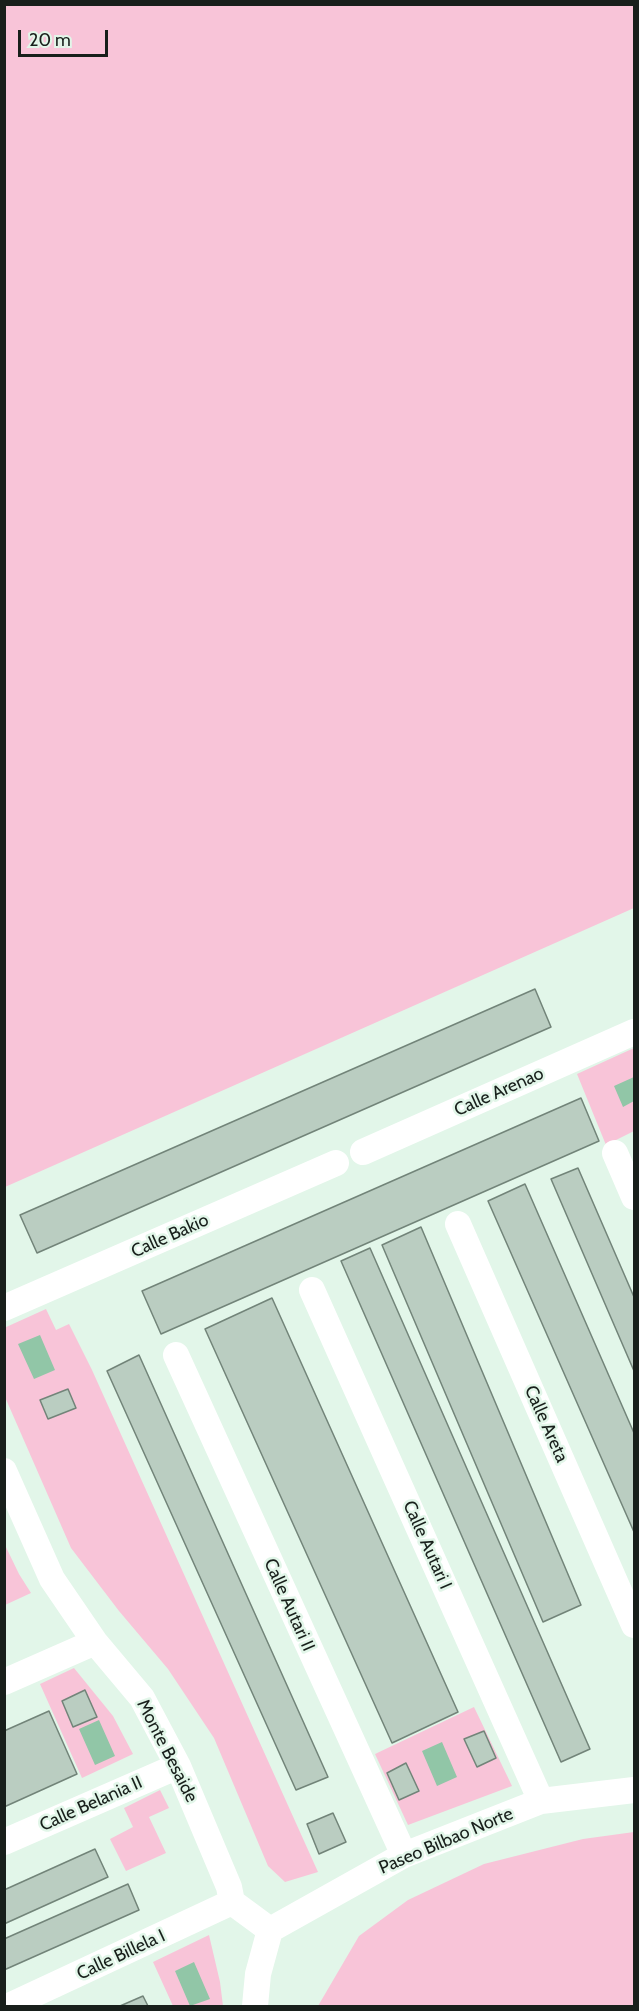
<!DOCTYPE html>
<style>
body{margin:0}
#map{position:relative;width:639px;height:2011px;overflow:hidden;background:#e2f6e9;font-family:Cabin,sans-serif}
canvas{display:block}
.frame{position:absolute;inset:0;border:6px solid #181f1b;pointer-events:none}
.scale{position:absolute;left:18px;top:30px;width:90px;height:27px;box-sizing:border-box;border:3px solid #181f1b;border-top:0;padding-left:8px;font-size:18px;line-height:21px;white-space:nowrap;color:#181f1b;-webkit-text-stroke:4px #e2f6e9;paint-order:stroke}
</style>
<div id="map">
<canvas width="639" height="2011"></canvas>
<div class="frame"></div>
<div class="scale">20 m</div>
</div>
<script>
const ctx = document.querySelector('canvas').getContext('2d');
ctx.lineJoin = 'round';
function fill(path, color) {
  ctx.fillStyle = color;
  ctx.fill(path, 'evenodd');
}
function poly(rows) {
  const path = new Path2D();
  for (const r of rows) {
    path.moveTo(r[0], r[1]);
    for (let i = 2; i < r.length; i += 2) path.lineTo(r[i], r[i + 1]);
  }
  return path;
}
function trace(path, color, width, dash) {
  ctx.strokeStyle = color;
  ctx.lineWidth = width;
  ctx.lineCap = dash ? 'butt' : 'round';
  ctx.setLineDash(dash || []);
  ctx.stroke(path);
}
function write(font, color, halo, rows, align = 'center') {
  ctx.font = font + ' Cabin,sans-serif';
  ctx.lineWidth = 5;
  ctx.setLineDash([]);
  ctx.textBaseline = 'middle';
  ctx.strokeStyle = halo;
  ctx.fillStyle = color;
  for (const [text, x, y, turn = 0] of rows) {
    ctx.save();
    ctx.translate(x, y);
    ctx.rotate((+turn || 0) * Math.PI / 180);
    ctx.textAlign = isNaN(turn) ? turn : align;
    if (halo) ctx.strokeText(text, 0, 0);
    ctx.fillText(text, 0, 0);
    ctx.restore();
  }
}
fill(poly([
 [5,4,634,5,634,908,5,1187],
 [634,1048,634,1131,606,1145,577,1074],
 [46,1309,56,1330,69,1324,92,1370,318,1872,285,1882,268,1866,214,1738,168,1669,119,1611,71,1548,5,1397,4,1328],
 [4,1543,19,1574,31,1593,5,1605],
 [74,1668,113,1716,133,1754,82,1778,40,1684],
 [474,1707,512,1786,408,1825,375,1754],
 [160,1790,169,1808,149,1817,166,1853,126,1871,110,1839,133,1827,124,1808],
 [634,1832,634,2006,318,2006,359,1936,408,1900,484,1864,583,1839],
 [209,1935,220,1982,223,2006,173,2006,153,1962]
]), '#f8c4d8');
fill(poly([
 [634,1077,634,1101,623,1107,614,1086],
 [40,1335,55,1370,34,1379,18,1344],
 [99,1720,115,1756,95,1765,79,1729],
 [442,1742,457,1777,437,1786,422,1751],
 [194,1962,210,1999,190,2006,175,1971]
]), '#91c6a7');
const building = poly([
 [535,989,551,1027,37,1253,20,1215,535,989],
 [581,1098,599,1141,161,1334,142,1291,581,1098],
 [578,1168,634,1297,634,1371,551,1179,578,1168],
 [525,1184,634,1433,634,1532,488,1201,525,1184],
 [421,1227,581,1605,543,1622,382,1245,421,1227],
 [370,1248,590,1749,561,1762,341,1261,370,1248],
 [272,1298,458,1712,392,1743,205,1329,272,1298],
 [139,1355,328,1777,296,1790,107,1371,139,1355],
 [68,1389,76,1408,48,1419,40,1400,68,1389],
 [85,1690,97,1717,73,1727,62,1701,85,1690],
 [49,1711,77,1774,4,1807,4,1731,49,1711],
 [484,1731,496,1758,477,1767,464,1739,484,1731],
 [406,1763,419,1791,399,1800,387,1773,406,1763],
 [333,1813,346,1842,319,1854,307,1824,333,1813],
 [95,1849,108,1877,4,1924,4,1890,95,1849],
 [128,1884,139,1910,4,1970,4,1939,128,1884],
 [143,1996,148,2006,120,2006,143,1996]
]);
fill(building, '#bacdc1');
trace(building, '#728479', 1.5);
trace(poly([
 [363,1152,634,1032],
 [615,1153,634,1197],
 [458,1224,634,1625],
 [312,1290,541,1801],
 [4,1308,336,1163],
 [176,1355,404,1855],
 [4,1471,52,1579,95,1642,142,1698,178,1766,229,1887,232,1902,270,1930,258,1974,255,2006],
 [4,1682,95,1642],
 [4,1842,178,1766],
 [270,1930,404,1855,541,1801,634,1790],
 [9,2006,232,1902]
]), '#fff', 26);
write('18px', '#181f1b', '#e2f6e9', [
 ["Calle Arenao",499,1092,-24],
 ["Calle Bakio",170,1236,-24],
 ["Calle Areta",546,1424,66],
 ["Calle Autari I",427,1545,66],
 ["Calle Autari II",289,1605,66],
 ["Monte Besaide",167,1751,63],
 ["Calle Belania II",91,1804,-24],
 ["Paseo Bilbao Norte",446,1841,-23],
 ["Calle Billela I",121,1955,-25]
]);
</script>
